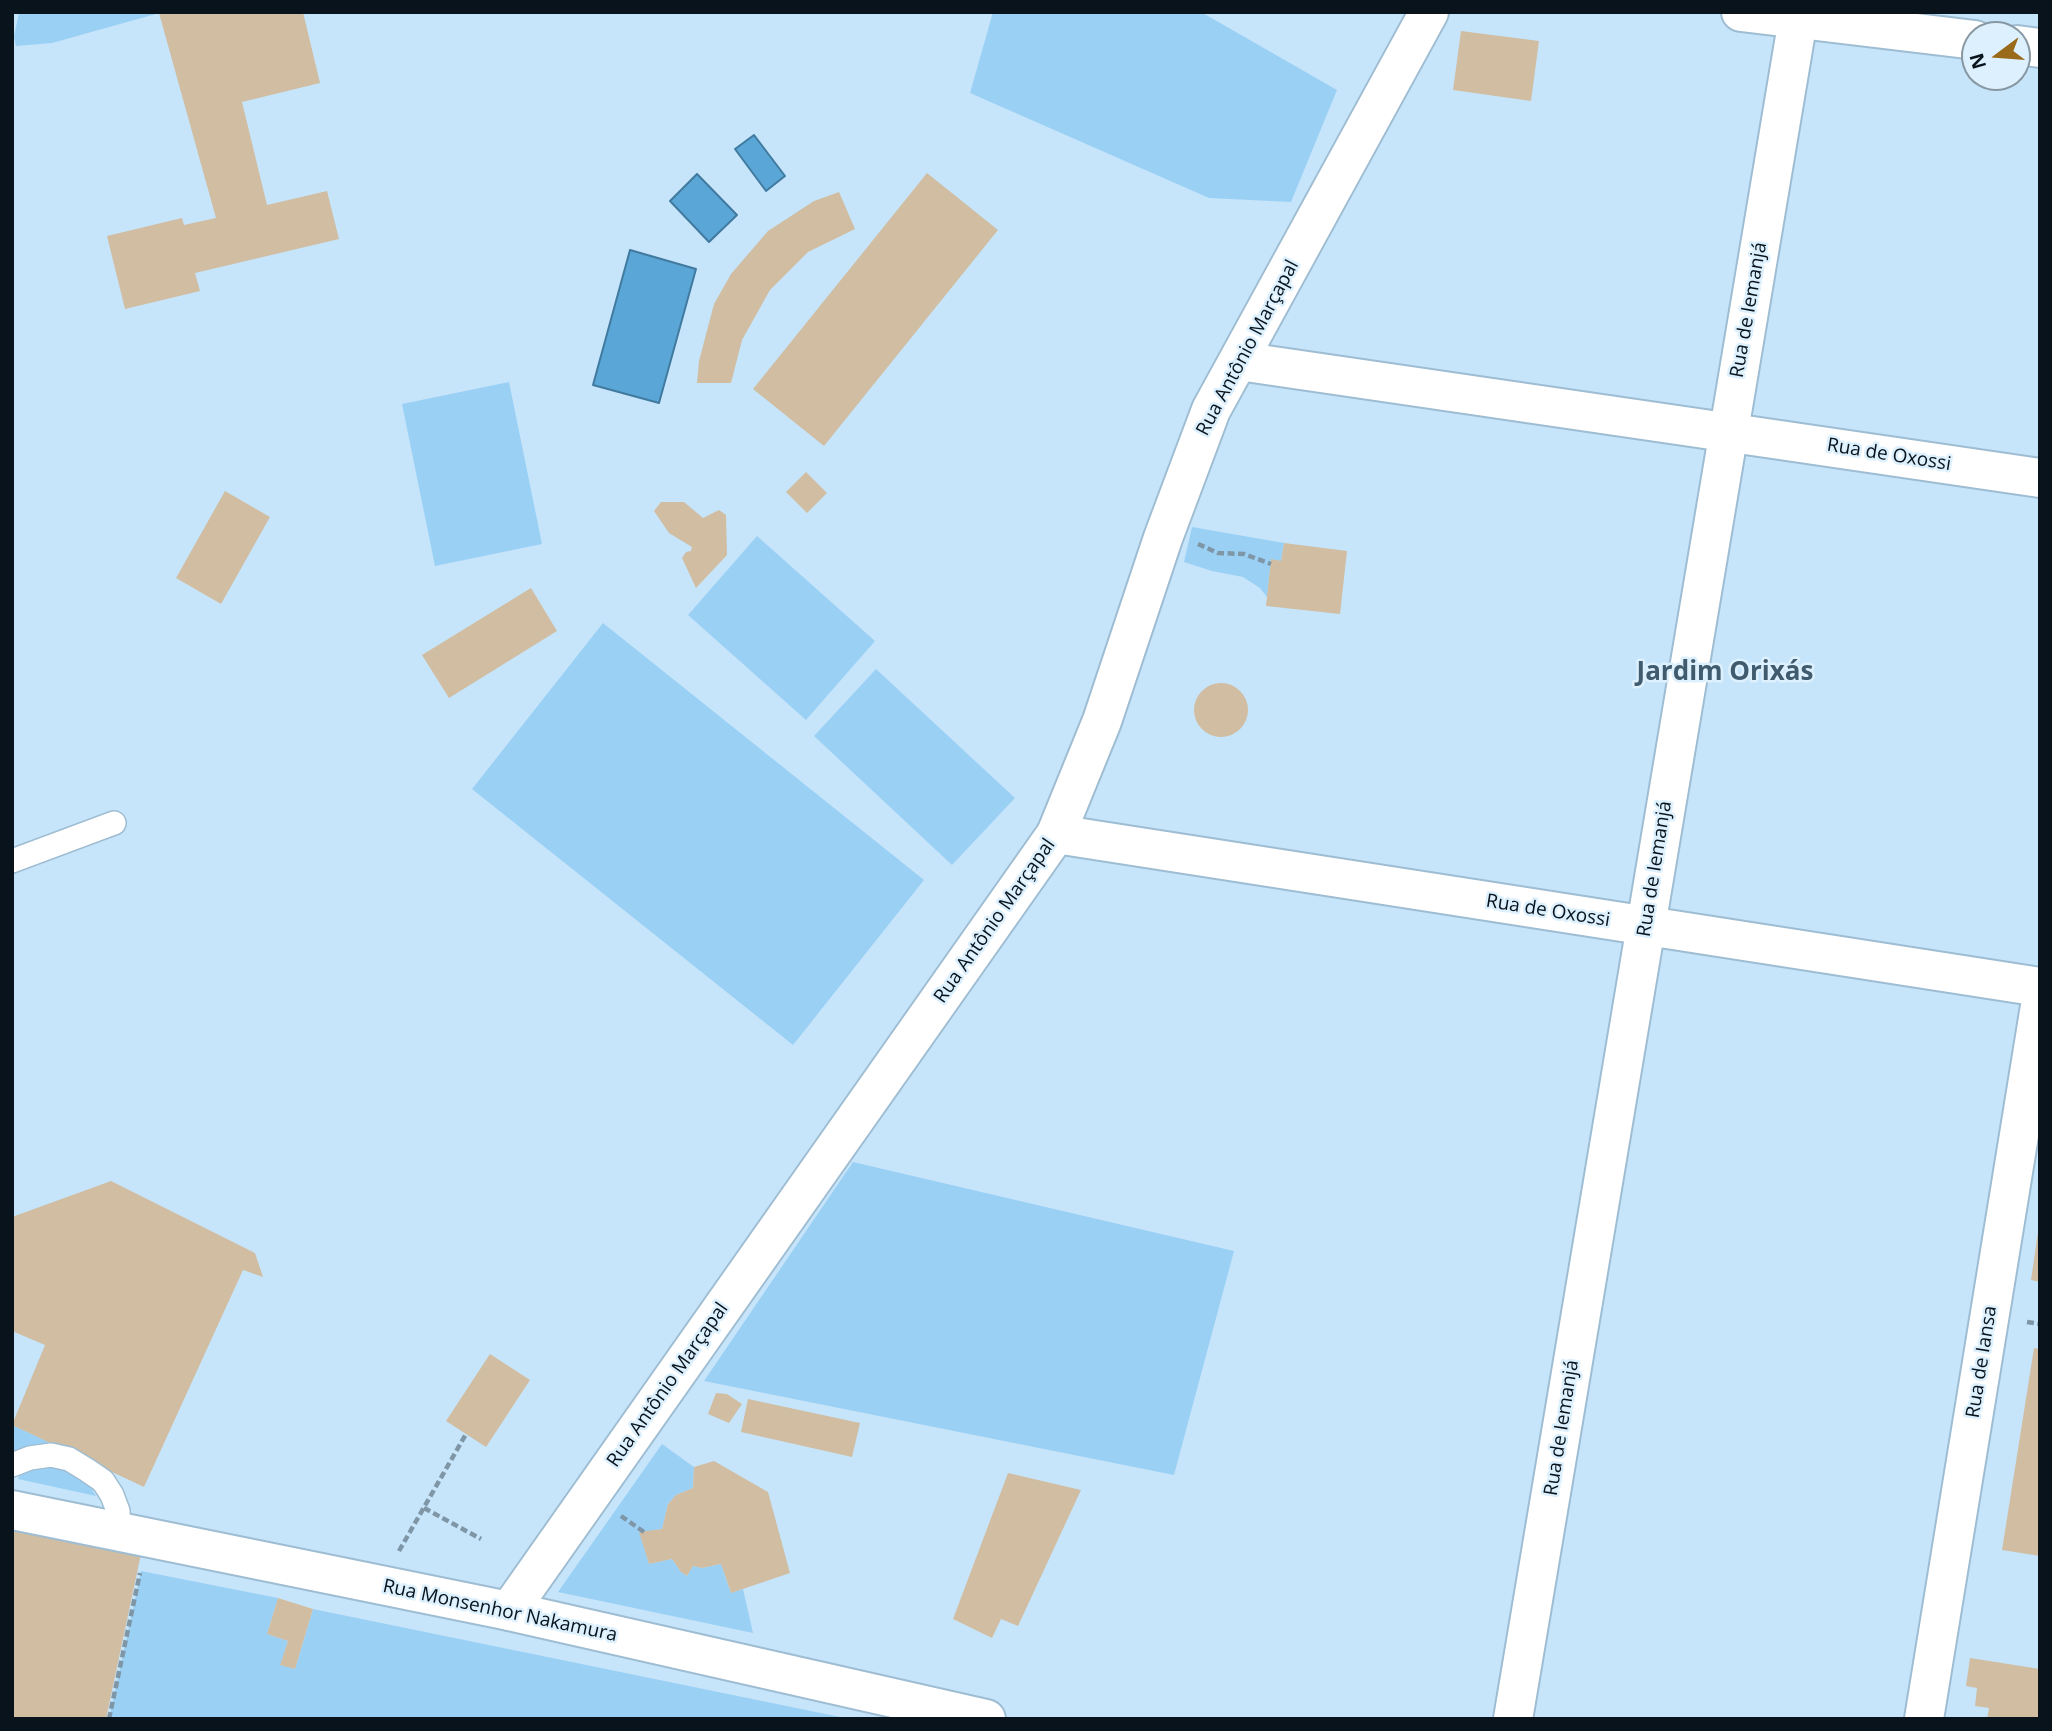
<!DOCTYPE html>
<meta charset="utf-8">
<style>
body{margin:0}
#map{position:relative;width:2052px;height:1731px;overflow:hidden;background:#c6e5fb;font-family:"Open Sans",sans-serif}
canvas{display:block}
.frame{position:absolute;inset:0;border:14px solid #08131b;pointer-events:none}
.north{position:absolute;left:1961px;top:21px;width:70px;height:70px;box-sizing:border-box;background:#ddf0fe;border:2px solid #8898a3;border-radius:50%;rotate:254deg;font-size:19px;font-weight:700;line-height:28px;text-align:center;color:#08131b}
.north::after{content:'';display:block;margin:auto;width:24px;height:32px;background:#986a1a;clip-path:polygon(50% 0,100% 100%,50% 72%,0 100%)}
</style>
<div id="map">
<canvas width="2052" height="1731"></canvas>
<div class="frame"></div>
<div class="north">N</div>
</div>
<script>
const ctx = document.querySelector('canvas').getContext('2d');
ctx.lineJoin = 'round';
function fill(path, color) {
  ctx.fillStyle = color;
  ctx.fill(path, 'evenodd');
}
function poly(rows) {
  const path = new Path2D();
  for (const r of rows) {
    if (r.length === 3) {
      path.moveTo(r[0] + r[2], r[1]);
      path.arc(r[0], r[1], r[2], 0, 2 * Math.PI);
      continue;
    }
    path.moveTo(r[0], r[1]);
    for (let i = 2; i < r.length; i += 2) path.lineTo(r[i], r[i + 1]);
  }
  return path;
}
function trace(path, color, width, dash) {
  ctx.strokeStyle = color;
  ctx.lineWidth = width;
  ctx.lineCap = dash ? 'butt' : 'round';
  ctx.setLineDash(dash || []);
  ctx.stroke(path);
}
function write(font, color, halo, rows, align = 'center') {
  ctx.font = font + ' "Open Sans",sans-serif';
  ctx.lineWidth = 5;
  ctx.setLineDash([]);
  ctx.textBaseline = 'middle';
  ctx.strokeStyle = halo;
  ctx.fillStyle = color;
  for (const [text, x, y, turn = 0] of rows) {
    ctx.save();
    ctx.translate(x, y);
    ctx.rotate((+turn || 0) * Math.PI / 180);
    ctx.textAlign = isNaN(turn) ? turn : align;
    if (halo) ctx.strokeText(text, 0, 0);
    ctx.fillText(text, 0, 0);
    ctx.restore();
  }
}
fill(poly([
 [19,12,163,12,52,43,16,46,14,37],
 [993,12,1201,12,1337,90,1291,202,1209,198,970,93],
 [509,382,542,544,435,566,402,404],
 [1192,527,1284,543,1281,561,1271,560,1267,597,1260,588,1243,577,1212,571,1184,562],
 [757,536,875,641,806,720,688,615],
 [603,623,924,880,793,1045,472,789],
 [876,669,1015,798,952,865,814,736],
 [853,1162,1234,1251,1174,1475,704,1381],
 [12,1425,60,1447,12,1455],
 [662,1444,694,1467,693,1488,676,1495,668,1504,662,1529,640,1533,649,1564,672,1559,681,1572,687,1576,693,1566,702,1568,721,1564,731,1593,743,1589,753,1633,558,1592],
 [55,1463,86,1480,96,1496,18,1479,21,1471],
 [141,1571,278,1598,267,1634,288,1641,281,1664,295,1669,313,1609,850,1719,109,1719]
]), '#9bd0f5');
const water = poly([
 [754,135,785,176,766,191,735,149,754,135],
 [697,174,737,215,709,242,670,201,697,174],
 [630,250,696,269,659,403,593,385,630,250]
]);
fill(water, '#5aa6d7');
trace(water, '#417a9f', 2);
fill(poly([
 [303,12,320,83,242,102,267,205,327,191,339,239,195,273,200,291,125,309,107,236,182,218,184,225,216,218,159,13],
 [1461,31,1539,41,1531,101,1453,90],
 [927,173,998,230,824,446,753,389],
 [839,192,855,229,808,252,770,290,742,340,731,383,697,383,699,361,714,304,731,274,768,231,814,201],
 [806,472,827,493,807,513,786,492],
 [225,491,270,517,221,604,176,578],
 [661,502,684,502,703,518,719,510,726,515,727,555,696,588,682,558,686,552,691,551,692,547,669,533,654,511],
 [1284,543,1347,551,1340,614,1266,606,1271,559,1281,561],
 [531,588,557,631,449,698,422,655],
 [1221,710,27],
 [111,1181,255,1253,263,1277,243,1270,144,1487,12,1425,45,1345,12,1331,12,1217],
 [2038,1232,2040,1232,2040,1282,2031,1280],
 [2034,1348,2040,1349,2040,1556,2002,1550],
 [490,1354,530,1380,486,1447,446,1421],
 [716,1393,727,1394,742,1404,729,1423,708,1414],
 [748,1399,860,1423,852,1457,741,1432],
 [714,1461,768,1492,790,1573,731,1593,721,1564,702,1568,693,1566,687,1576,681,1572,672,1559,649,1564,639,1532,662,1529,668,1504,676,1495,693,1488,694,1467],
 [1008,1473,1081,1490,1018,1626,1001,1619,992,1638,953,1619],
 [12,1523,141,1554,106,1719,12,1719],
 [278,1598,313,1609,295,1669,280,1665,288,1641,267,1634],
 [1970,1658,2040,1669,2040,1719,1987,1719,1989,1708,1975,1706,1977,1688,1966,1686]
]), '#d1bda1');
const lane = poly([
 [12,861,114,823],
 [12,1465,30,1458,51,1455,69,1459,87,1470,103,1481,112,1495,118,1511,119,1533]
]);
const street = poly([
 [1741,12,1975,40],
 [2017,45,2040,48],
 [1239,361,2040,478],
 [1056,834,2040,987],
 [509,1611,986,1719],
 [1513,1719,1798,19],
 [1924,1719,2040,1006]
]);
const secondary = poly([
 [12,1510,509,1611,1056,834,1102,721,1163,538,1211,410,1429,12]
]);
trace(lane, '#9fbdd2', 26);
trace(street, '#9fbdd2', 42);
trace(secondary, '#9fbdd2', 42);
trace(poly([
 [1198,544,1218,553,1244,554,1271,564],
 [2027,1322,2040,1324],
 [424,1508,481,1539],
 [621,1516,644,1532],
 [399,1551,466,1434],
 [109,1719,140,1573]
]), '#7f96a7', 4.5, [7, 3.5]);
trace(lane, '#fff', 23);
trace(street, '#fff', 38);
trace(secondary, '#fff', 38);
write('19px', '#08131b', '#ddf0fe', [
 ["Rua de Iemanjá",1749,310,-80],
 ["Rua Antônio Marçapal",1248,348,-62],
 ["Rua de Oxossi",1889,455,9],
 ["Rua de Iemanjá",1655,869,-81],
 ["Rua de Oxossi",1548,911,9],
 ["Rua Antônio Marçapal",995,921,-55],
 ["Rua de Iansa",1982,1362,-81],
 ["Rua Antônio Marçapal",668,1385,-55],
 ["Rua de Iemanjá",1562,1428,-81],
 ["Rua Monsenhor Nakamura",500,1611,12]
]);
write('bold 26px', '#405b6e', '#ddf0fe', [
 ["Jardim Orixás",1725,673]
]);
</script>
